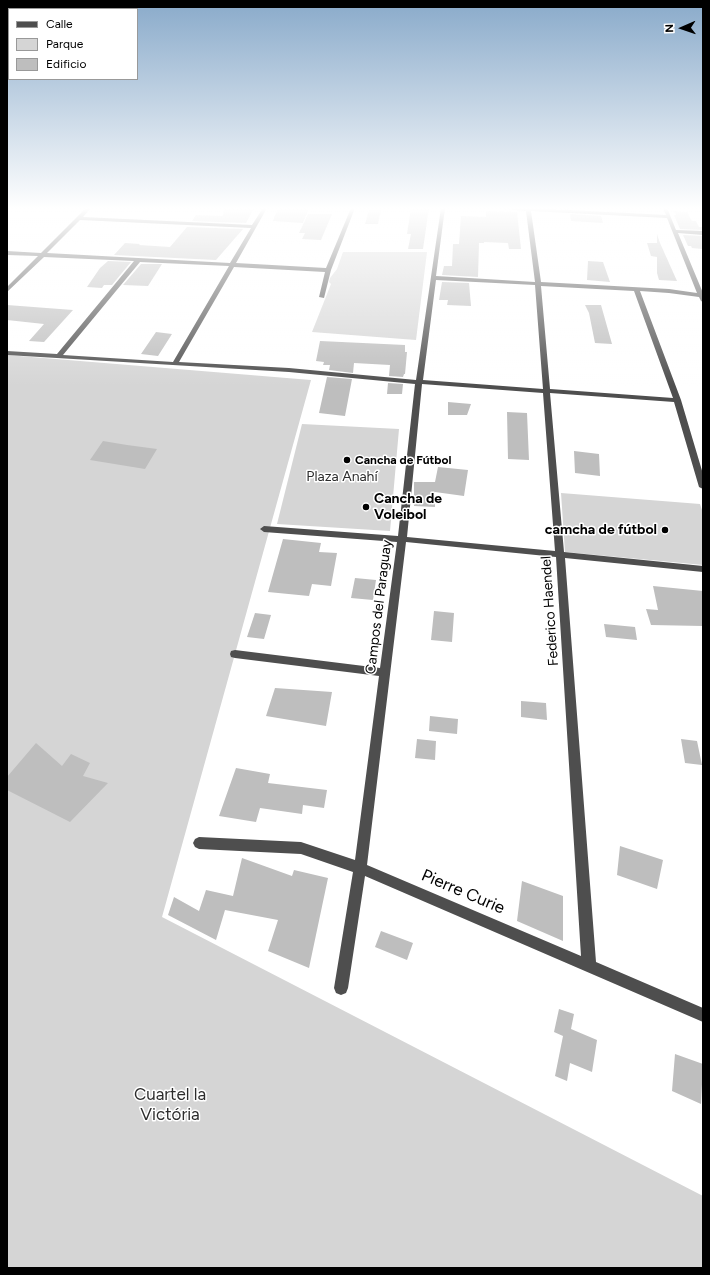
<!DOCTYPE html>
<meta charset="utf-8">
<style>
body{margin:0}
#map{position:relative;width:710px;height:1275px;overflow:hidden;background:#fff;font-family:Figtree,sans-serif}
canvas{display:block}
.frame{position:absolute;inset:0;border:8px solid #000;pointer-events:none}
.legend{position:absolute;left:8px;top:8px;width:130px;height:72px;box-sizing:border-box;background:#fff;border:1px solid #999;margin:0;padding:5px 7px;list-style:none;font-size:12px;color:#000}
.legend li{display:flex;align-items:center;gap:8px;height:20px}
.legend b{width:20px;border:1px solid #999}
.north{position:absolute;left:662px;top:8px;width:40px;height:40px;-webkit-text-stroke:3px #fff;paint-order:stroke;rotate:268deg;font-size:11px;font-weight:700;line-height:16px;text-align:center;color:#000}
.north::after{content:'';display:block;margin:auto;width:14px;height:18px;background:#000;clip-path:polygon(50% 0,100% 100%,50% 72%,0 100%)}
</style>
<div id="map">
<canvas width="710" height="1275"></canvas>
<div class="frame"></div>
<ul class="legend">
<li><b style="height:5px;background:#4e4e4e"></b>Calle</li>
<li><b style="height:11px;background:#d5d5d5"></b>Parque</li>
<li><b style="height:11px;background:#bebebe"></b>Edificio</li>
</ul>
<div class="north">N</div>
</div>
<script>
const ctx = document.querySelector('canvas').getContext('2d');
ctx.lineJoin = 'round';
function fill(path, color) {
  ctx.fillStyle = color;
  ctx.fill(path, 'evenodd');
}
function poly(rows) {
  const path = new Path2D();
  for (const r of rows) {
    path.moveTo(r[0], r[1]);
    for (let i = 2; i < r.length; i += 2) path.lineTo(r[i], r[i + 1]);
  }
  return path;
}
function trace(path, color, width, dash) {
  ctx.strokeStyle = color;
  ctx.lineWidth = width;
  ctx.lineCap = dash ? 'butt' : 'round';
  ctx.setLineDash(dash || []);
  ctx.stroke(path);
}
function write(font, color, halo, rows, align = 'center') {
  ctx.font = font + ' Figtree,sans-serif';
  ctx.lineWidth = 3;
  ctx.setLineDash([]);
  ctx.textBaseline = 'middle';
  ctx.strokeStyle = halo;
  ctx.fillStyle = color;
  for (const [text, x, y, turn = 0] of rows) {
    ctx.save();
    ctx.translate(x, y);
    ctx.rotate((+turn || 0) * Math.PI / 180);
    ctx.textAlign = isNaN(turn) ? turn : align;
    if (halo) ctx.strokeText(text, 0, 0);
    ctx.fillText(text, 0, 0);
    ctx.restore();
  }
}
fill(poly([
 [343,252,427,252,416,340,312,332,331,284,329,282,330,278,337,269],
 [7,355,311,380,162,917,703,1196,703,1268,7,1268],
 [302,424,399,429,390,531,277,524],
 [561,493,700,504,703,513,703,565,565,552]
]), '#d5d5d5');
fill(poly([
 [226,208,254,208,246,223,192,221,196,215,222,216],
 [278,208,309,208,303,223,273,221],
 [411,208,429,208,423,249,408,249,411,234,407,234],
 [369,210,381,210,378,224,365,224],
 [486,211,517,212,521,249,509,249,508,243,484,242,484,243,479,243,478,277,442,275,444,266,452,266,453,244,459,244,461,216,486,217],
 [674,211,687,212,692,221,696,221,699,227,703,227,703,230,680,229,674,215,676,215],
 [308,214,332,214,321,240,302,239,305,233,299,233],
 [570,214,601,216,603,223,571,221],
 [187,227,243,229,216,260,114,255,125,243,140,244,139,245,170,247],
 [657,234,660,243,677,281,659,280,657,273,657,257,651,256,647,243,657,243],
 [683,235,703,236,703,249,692,248,691,246,688,246],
 [108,261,131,262,112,285,104,285,102,288,87,287,100,268],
 [588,261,603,262,610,282,587,280],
 [141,264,162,264,148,286,123,285],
 [442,282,469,283,471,306,447,305,448,300,439,300],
 [7,305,73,310,44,342,29,341,44,324,7,320],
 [585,305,601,305,612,344,595,343,589,313],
 [156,332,172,334,158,356,141,354],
 [320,341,405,345,405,352,407,352,405,374,404,374,403,377,389,376,390,365,354,363,353,373,329,370,330,365,323,365,324,362,316,361],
 [327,377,352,379,345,416,319,413],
 [388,383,403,384,402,394,387,394],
 [448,402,471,404,467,415,448,415],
 [507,412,527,413,529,460,508,459],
 [103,441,127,445,157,449,145,469,90,460],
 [574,451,599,454,600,476,575,473],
 [438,467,468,470,464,496,435,492,435,507,414,506,414,482,435,482],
 [283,539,321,543,319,552,337,553,331,586,312,584,309,596,268,592],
 [355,578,376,580,373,600,351,598],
 [653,586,703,591,703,626,651,625,646,609,658,610],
 [434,611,454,613,452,642,431,640],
 [255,613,271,615,264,639,247,637],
 [604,624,635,627,637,640,606,637],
 [275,688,332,692,326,726,266,716],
 [521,701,546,703,547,720,521,717],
 [430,716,458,719,457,734,429,731],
 [417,739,436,741,435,760,415,758],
 [681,739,697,741,702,765,685,763],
 [36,743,62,766,71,754,90,763,83,776,108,783,70,822,7,790,7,777],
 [236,768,270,774,268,783,327,790,324,808,303,805,302,814,260,808,256,822,219,816],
 [620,846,663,860,657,889,617,875],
 [242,858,292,876,294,870,328,878,309,968,268,951,278,920,225,910,216,940,168,915,174,897,199,911,206,890,233,896],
 [522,881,563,896,563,941,517,921],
 [381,931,413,943,407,960,375,947],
 [559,1009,574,1014,571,1029,597,1040,592,1072,570,1063,567,1081,555,1076,563,1036,554,1032],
 [675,1054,703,1064,701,1104,672,1091]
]), '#bebebe');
fill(poly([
 [86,208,91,208,83,217,252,225,263,208,267,208,236,263,326,268,351,208,355,208,331,270,324,298,319,297,325,272,234,267,179,362,289,368,416,380,441,208,445,208,436,276,535,282,526,211,505,209,503,208,530,208,666,215,663,208,667,208,676,230,703,231,703,235,678,233,703,293,703,302,701,301,699,297,669,293,640,291,681,400,703,474,703,489,699,487,674,402,550,393,564,552,703,566,703,572,565,558,596,962,703,1008,703,1022,365,876,348,988,346,993,341,995,336,993,334,988,353,872,301,854,199,849,195,847,193,843,195,839,199,837,301,842,355,860,379,676,235,658,231,657,230,654,231,651,235,650,380,668,397,542,264,532,260,529,264,526,398,536,415,384,289,372,7,355,7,351,57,354,134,261,44,257,7,292,7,287,38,256,7,255,7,251,41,253,86,208],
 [531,211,667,218,697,293,669,289,541,282,531,211],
 [80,220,251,228,230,263,47,253,80,220],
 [140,262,229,266,173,362,63,355,140,262],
 [436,280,535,285,543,389,423,380,436,280],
 [541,286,634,291,673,398,550,389,541,286],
 [422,384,543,393,555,551,407,537,422,384],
 [406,542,556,557,581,956,367,865,406,542]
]), '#4e4e4e');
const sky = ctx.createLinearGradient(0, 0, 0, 386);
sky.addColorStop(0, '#89aaca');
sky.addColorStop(0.54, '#fff');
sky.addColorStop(1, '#ffffff00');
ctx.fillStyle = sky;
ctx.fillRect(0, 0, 710, 386);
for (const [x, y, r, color] of [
 [347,460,4,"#000"],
 [366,507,4,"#000"],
 [665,530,4,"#000"]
]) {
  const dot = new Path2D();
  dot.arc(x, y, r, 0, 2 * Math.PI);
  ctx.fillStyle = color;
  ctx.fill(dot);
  trace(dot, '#fff', 1.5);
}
write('bold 12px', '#000', '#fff', [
 ["Cancha de Fútbol",355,460]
], 'left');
write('14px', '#2c2c2c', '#fff', [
 ["Plaza Anahí",342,477]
]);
write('bold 14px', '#000', '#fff', [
 ["Cancha de",374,499],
 ["Voleibol",374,515],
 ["camcha de fútbol",657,530,"right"]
], 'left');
write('14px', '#000', '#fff', [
 ["Campos del Paraguay",379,607,-83],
 ["Federico Haendel",550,611,-94]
]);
write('17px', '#000', '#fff', [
 ["Pierre Curie",463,892,23]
]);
write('17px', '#2c2c2c', '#fff', [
 ["Cuartel la",170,1095],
 ["Victória",170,1115]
]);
</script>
